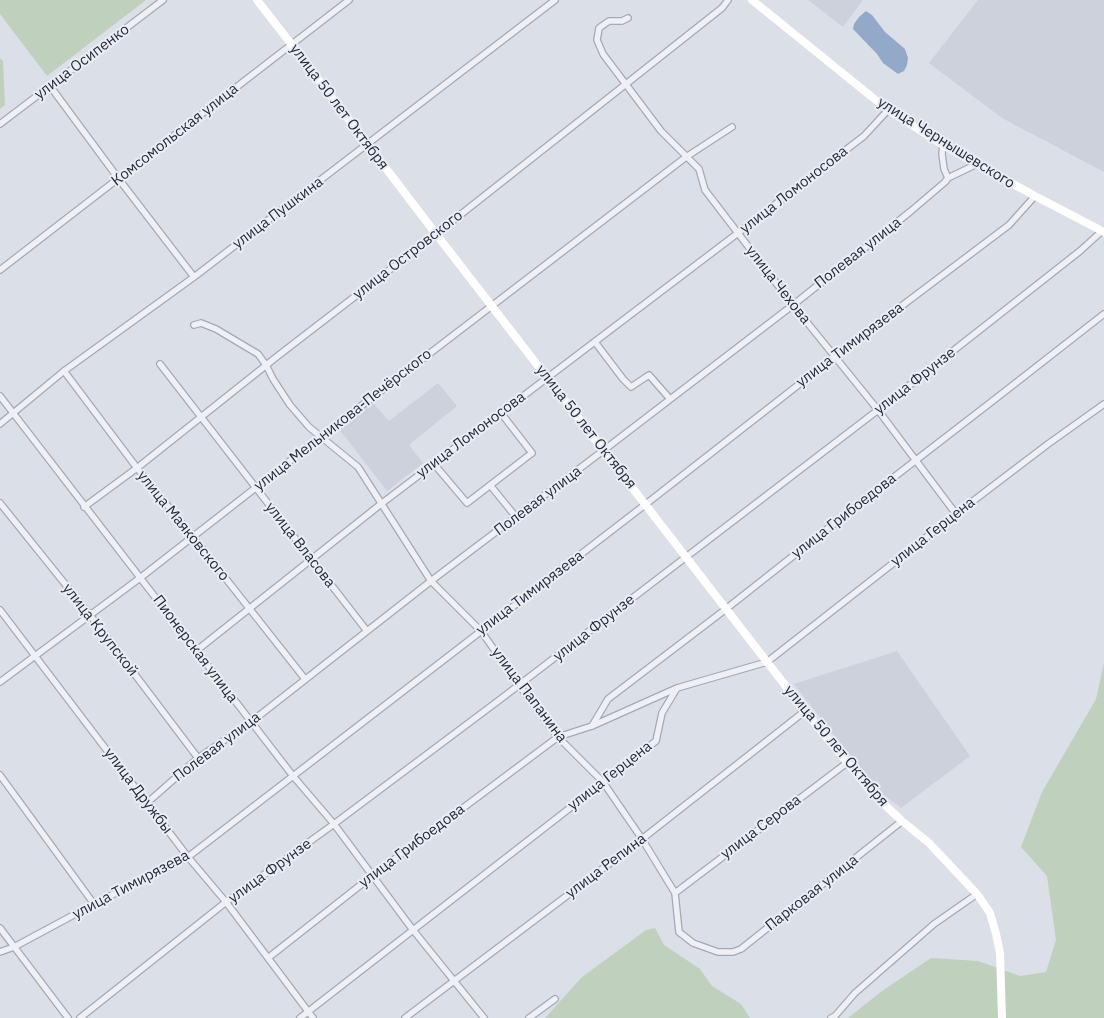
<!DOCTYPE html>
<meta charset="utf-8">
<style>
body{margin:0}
canvas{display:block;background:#dbdfe7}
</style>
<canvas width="1104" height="1018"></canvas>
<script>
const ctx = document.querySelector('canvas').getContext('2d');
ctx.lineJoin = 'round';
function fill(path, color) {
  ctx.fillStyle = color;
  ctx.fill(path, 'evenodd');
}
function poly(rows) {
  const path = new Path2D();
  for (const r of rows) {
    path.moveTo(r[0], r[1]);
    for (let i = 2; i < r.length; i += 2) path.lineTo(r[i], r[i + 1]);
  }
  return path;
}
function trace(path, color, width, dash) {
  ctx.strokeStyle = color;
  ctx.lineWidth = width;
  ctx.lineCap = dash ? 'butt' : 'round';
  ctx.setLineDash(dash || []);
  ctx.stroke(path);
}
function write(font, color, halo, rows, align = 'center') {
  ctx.font = font + ' "IBM Plex Sans",sans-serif';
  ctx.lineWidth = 4;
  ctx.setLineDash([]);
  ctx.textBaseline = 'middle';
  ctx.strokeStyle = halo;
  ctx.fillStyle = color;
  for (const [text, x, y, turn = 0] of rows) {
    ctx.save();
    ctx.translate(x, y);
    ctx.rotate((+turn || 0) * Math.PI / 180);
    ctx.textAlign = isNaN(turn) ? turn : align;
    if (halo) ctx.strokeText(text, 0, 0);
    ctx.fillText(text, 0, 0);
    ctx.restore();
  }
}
fill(poly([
 [808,0,863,0,843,27],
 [978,0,1104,0,1104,172,1002,118,929,63],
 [438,383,457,406,409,445,423,463,387,491,339,429,373,403,389,421],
 [897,651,970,756,901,808,876,789,794,684]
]), '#cdd1dc');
fill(poly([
 [0,0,146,0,47,76,0,14],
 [0,58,3,61,5,105,0,109],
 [1104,663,1104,1018,848,1018,882,991,931,958,978,961,1020,976,1046,972,1056,940,1047,876,1021,847,1042,792,1096,699],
 [655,928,664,945,700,969,712,986,741,1004,750,1018,545,1018,582,977,646,930]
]), '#bfd1bc');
fill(poly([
 [866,11,872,15,885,32,905,49,908,58,907,65,904,71,898,74,883,63,877,54,853,29,854,24,859,17]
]), '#93a9ca');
const street = poly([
 [628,18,622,21,609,21,599,28,597,40,603,54,661,131,699,169,705,190,793,305,878,410,956,514],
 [50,86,118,178,194,277],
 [0,124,163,0],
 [943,145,942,154,944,169,948,178],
 [0,270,349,0],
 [194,325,201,323,216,329,258,354,266,365,273,379,290,405,309,427,358,467,431,581,481,631,519,685,558,737,603,782,642,839,675,893,679,932,693,943,718,952,733,952,741,949,902,821],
 [595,342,623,379,631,387,649,375,670,399],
 [160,364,367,631],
 [64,371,137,468,193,537,305,679],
 [0,396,293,776,334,824,413,930,484,1018],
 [0,424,64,371,194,277,555,0],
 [434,464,467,503,532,453,501,413],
 [490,485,516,517],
 [0,503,90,615,198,758],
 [84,507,137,468,279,355,436,234,626,84,722,8,728,0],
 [0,610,188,857,226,902,313,1018],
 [196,651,381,504,738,233,864,136,888,110],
 [0,682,140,578,322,436,686,157,732,127],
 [592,726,608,699,726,609,845,515,999,396,1104,314],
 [0,775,94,904],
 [147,803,198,758,251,722,431,581,604,450,793,305,911,211,945,182,948,178,977,164],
 [675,893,848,762],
 [0,928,68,1018],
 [0,952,14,947,94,904,188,857,646,504,834,357,1009,225,1035,196],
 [268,958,372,876,558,737,592,726,677,688],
 [80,1018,226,902,334,824,502,698,878,410,1080,251,1102,231],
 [300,1018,656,741,662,713,677,688,767,662,956,514,1048,444,1104,404],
 [405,1018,642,839,805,711],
 [529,1018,555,999],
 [831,1018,835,1016,855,993,934,924,977,894]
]);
trace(street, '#a4a9b4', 8);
trace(street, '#eef0f5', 5.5);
trace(poly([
 [257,0,292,45,436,234,805,711,873,794,902,821,929,843,977,894,990,913,996,934,1000,953,1002,1018],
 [752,0,888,110,943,145,977,164,1035,196,1104,232]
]), '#fff', 8);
write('15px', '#252b3d', '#eaeef4', [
 ["улица Осипенко",82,62,-37],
 ["улица 50 лет Октября",339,107,53],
 ["Комсомольская улица",175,135,-38],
 ["улица Чернышевского",946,143,32],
 ["улица Ломоносова",794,190,-38],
 ["улица Пушкина",278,213,-37],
 ["Полевая улица",858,253,-38],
 ["улица Островского",408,255,-38],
 ["улица Чехова",778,285,52],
 ["улица Тимирязева",850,345,-37],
 ["улица Фрунзе",915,381,-38],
 ["улица Мельникова-Печёрского",343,420,-38],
 ["улица 50 лет Октября",586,427,52],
 ["улица Ломоносова",471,435,-37],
 ["Полевая улица",538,501,-37],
 ["улица Грибоедова",844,516,-38],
 ["улица Маяковского",183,526,51],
 ["улица Герцена",933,532,-38],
 ["улица Власова",300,545,52],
 ["улица Тимирязева",530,593,-37],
 ["улица Фрунзе",594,628,-38],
 ["улица Крупской",100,630,52],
 ["Пионерская улица",195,649,53],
 ["улица Папанина",529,695,53],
 ["улица 50 лет Октября",836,746,50],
 ["Полевая улица",217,747,-37],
 ["улица Герцена",610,776,-38],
 ["улица Дружбы",138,791,53],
 ["улица Серова",761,827,-37],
 ["улица Грибоедова",412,846,-37],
 ["улица Репина",606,866,-37],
 ["улица Фрунзе",270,871,-36],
 ["улица Тимирязева",131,885,-28],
 ["Парковая улица",812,893,-38]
]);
</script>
